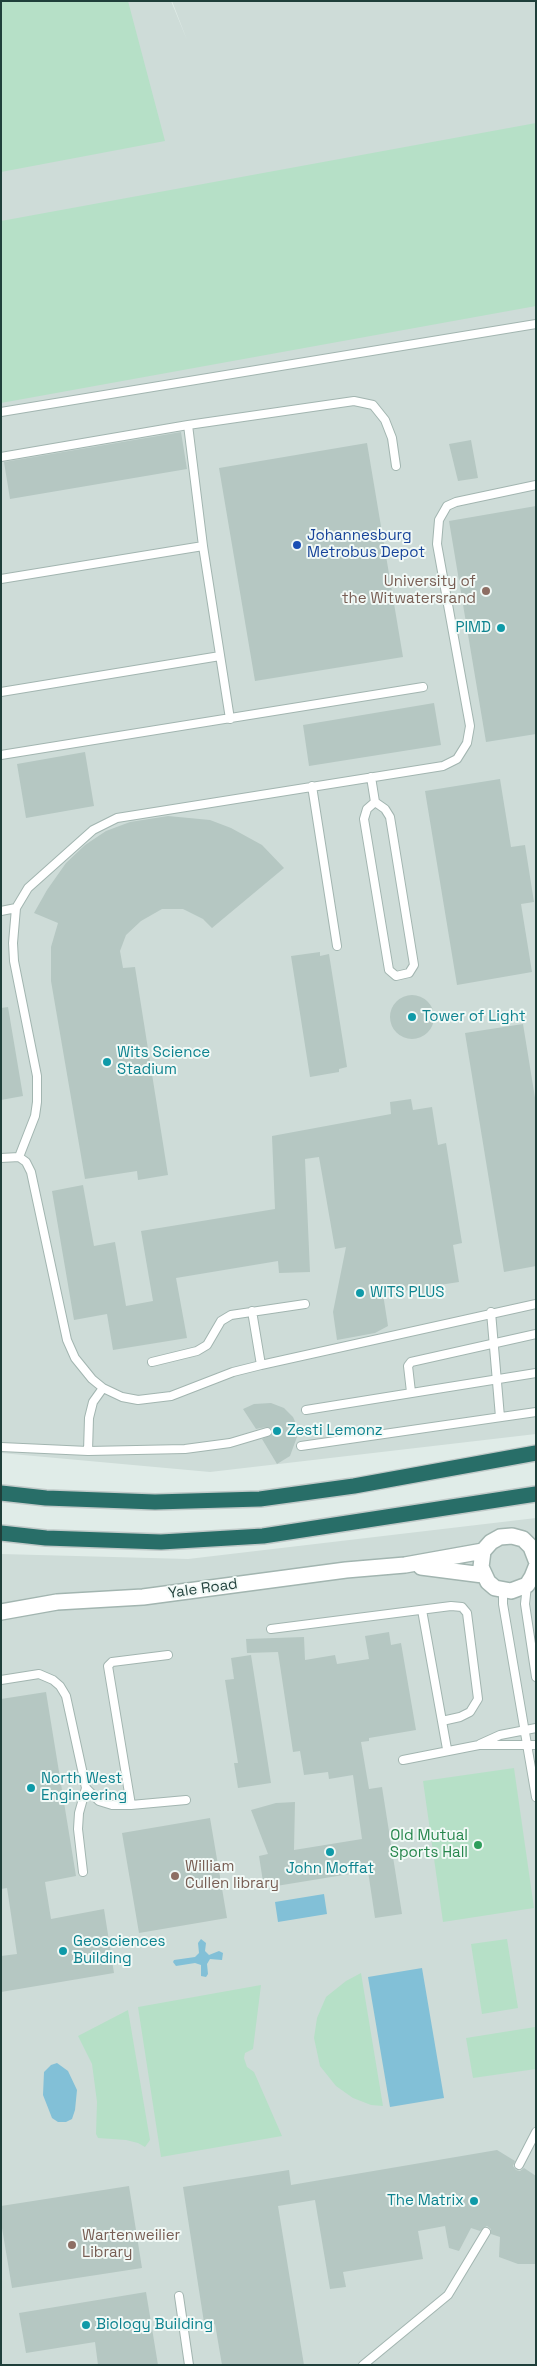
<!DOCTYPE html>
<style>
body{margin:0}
#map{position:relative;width:537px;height:2366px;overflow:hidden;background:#e0ece8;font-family:"Space Grotesk",sans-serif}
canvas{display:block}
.frame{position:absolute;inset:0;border:2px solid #1f3f3a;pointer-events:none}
</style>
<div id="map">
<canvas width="537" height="2366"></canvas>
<div class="frame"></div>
</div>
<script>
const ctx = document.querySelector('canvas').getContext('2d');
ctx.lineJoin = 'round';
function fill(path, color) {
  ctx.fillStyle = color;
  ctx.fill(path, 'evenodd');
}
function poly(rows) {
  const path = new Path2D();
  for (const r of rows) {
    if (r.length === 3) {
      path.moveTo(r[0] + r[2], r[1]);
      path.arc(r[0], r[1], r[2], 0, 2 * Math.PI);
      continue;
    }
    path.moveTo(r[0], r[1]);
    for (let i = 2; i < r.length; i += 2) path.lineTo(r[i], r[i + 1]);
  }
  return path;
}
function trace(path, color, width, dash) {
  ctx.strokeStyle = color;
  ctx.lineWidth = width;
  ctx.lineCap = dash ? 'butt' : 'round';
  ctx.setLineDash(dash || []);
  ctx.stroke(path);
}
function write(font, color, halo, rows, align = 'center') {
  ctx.font = font + ' "Space Grotesk",sans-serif';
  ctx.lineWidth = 4;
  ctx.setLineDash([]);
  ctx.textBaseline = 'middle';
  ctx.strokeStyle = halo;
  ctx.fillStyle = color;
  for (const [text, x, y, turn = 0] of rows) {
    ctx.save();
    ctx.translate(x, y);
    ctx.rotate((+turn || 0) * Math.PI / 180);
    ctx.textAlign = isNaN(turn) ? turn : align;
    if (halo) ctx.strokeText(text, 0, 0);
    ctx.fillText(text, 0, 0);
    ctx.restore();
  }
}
fill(poly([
 [1,1,171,1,187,40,172,1,536,1,536,1434,210,1472,1,1453],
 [536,1518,536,2365,1,2365,1,1554,188,1559]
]), '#cedcd8');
fill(poly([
 [1,1,128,1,165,141,1,172],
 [536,123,536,306,1,403,1,221],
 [514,1768,534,1908,443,1922,423,1781],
 [507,1939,518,2008,482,2014,471,1944],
 [361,1973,383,2106,371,2105,353,2098,336,2086,320,2066,314,2038,317,2018,326,1997,346,1981],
 [261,1985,253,2049,245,2053,244,2058,247,2067,254,2072,282,2136,161,2157,138,2007],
 [128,2010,150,2140,145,2147,138,2143,126,2140,98,2138,96,2134,97,2102,92,2064,78,2036],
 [535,2027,536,2069,473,2078,466,2038]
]), '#b6e0c7');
fill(poly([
 [324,1894,327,1914,278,1922,275,1902],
 [201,1939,206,1943,205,1951,209,1955,219,1951,223,1953,222,1960,210,1959,207,1964,208,1974,206,1977,201,1976,201,1965,195,1963,176,1966,173,1962,174,1960,195,1957,199,1953,198,1943],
 [422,1968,444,2098,390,2107,368,1977],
 [57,2063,68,2071,77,2090,75,2110,72,2119,66,2122,58,2122,52,2118,43,2095,44,2072,51,2065]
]), '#82c0d7');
fill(poly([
 [181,432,187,469,10,499,4,462],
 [471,440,478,478,458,481,449,444],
 [367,443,403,657,255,681,219,468],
 [536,506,536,734,486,742,449,521],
 [434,703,441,745,309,766,303,725],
 [85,752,94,806,26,818,17,764],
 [500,779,511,847,525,845,534,902,521,904,532,972,457,985,425,791],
 [168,816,210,820,231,828,262,845,284,868,212,928,203,919,183,909,162,909,141,921,126,935,120,951,123,968,135,967,168,1175,138,1180,137,1171,85,1179,51,981,51,947,58,923,34,913,47,890,66,863,85,845,106,831,130,822],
 [320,952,320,956,329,954,347,1067,339,1069,339,1072,310,1077,291,956],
 [412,1017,22],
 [8,1007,23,1096,1,1100,1,1008],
 [523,1024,536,1104,536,1266,504,1272,465,1033],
 [411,1099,413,1110,432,1107,438,1145,446,1143,462,1243,453,1245,459,1282,433,1286,434,1297,418,1299,416,1289,383,1294,388,1326,375,1333,337,1340,333,1312,346,1247,335,1249,319,1157,305,1159,310,1272,279,1273,278,1261,176,1278,187,1338,113,1350,107,1314,74,1320,52,1191,83,1185,94,1246,115,1242,126,1306,153,1301,141,1231,275,1209,272,1136,391,1114,390,1102],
 [271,1403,284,1408,293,1417,297,1426,297,1437,290,1456,277,1464,262,1439,271,1435,271,1428,266,1427,256,1429,243,1409,254,1404],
 [389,1632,391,1645,401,1643,416,1730,369,1738,369,1741,361,1742,369,1789,382,1787,402,1914,375,1918,368,1871,264,1888,259,1856,268,1854,251,1810,276,1803,295,1802,294,1850,362,1839,353,1775,329,1779,328,1772,304,1775,300,1751,293,1752,278,1652,247,1653,246,1639,304,1637,305,1660,335,1655,337,1664,369,1659,365,1636],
 [251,1655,271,1783,238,1788,234,1763,238,1763,225,1680,234,1679,231,1658],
 [46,1692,76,1876,45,1882,51,1919,104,1909,114,1973,1,1992,1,1956,17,1954,7,1888,1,1889,1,1699],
 [210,1818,227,1918,139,1933,122,1833],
 [497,2150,515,2161,513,2166,516,2170,520,2171,524,2168,536,2176,536,2264,518,2264,499,2257,500,2237,491,2234,491,2229,487,2226,480,2231,471,2228,459,2251,449,2248,445,2226,418,2231,423,2259,343,2272,346,2287,330,2289,315,2200,278,2206,304,2365,222,2365,215,2324,205,2329,183,2187,289,2170,291,2185],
 [129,2186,142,2268,12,2288,1,2222,1,2206],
 [146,2292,158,2365,98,2365,95,2342,26,2353,19,2313]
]), '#b5c7c2');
const lane = poly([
 [1,412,536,324],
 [188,425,203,546,230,719],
 [1,457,188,425,354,401,373,405,385,420,392,438,396,466],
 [1,579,203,546],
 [1,692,220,656],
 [1,755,423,687],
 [371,777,375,802,385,809,390,817,414,965,409,973,396,976,389,970,364,819,367,809,375,802],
 [312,786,337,946],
 [1,911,16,908],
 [19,1157,35,1116,37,1102,37,1076,14,961,13,943,16,908,28,888,93,830,117,818,443,766,457,759,467,743,470,726,437,544,439,520,447,506,456,502,536,485],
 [1,1158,19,1157,26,1162,31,1172,67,1340,75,1358,92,1379,103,1388,122,1397,138,1400,171,1396,233,1372,261,1365,536,1304],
 [252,1311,261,1365],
 [491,1312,500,1417],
 [152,1362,197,1351,207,1345,221,1321,231,1315,305,1304],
 [411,1392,408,1366,411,1362,536,1334],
 [306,1410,536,1373],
 [301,1446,536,1412],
 [1,1447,88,1451,185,1449,230,1443,267,1432],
 [88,1451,89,1418,93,1402,103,1388],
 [527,1585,525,1604,536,1677],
 [503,1591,503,1604,536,1797],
 [422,1610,447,1749],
 [271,1629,451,1606,462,1607,467,1613,478,1699,470,1712,460,1717,442,1721],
 [1,1680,39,1674,53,1680,60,1686,66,1696,86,1788,99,1801,112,1805,131,1805,186,1800],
 [480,1744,500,1735,536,1728],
 [403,1760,479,1745,536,1745],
 [131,1805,108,1666,112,1662,168,1655],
 [83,1872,78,1829,79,1813,86,1788],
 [519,2165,536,2132],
 [179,2296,189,2365],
 [363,2365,448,2295,486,2232]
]);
const street = poly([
 [536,1560,531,1547,523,1539,512,1536,500,1537,491,1542,483,1551,481,1567,488,1582,495,1588,511,1591,527,1585,532,1577,536,1567],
 [421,1567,483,1575],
 [1,1612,57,1602,143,1597,346,1570,405,1565,483,1551]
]);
const highway = poly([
 [1,1493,46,1498,155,1502,260,1499,354,1486,536,1453],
 [1,1533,46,1538,161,1542,263,1536,536,1494]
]);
trace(lane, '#a2b5b0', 10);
trace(street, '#a2b5b0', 18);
trace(highway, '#c0c9c8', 18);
trace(lane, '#fff', 8);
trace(street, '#fff', 15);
trace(highway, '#286e68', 15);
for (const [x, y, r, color] of [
 [297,545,5,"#1a4fb4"],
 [486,591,5,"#8d6e63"],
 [501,628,5,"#0f9aa8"],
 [412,1017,5,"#0f9aa8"],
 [107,1062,5,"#0f9aa8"],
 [360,1293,5,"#0f9aa8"],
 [277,1431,5,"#0f9aa8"],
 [31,1788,5,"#0f9aa8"],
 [478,1845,5,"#2e9e5b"],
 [330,1852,5,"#0f9aa8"],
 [175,1876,5,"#8d6e63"],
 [63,1951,5,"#0f9aa8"],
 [474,2201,5,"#0f9aa8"],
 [72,2245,5,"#8d6e63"],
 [86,2325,5,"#0f9aa8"]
]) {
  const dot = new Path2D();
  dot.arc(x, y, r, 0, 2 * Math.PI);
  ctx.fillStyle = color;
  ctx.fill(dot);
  trace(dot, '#f1f9f6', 2);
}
write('15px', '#164399', '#f1f9f6', [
 ["Johannesburg",307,536],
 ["Metrobus Depot",307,553]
], 'left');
write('15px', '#785e54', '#f1f9f6', [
 ["University of",476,582,"right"],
 ["the Witwatersrand",476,599,"right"],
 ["William",185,1867],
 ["Cullen library",185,1884],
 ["Wartenweilier",82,2236],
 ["Library",82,2253]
], 'left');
write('15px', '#0d838f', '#f1f9f6', [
 ["PIMD",491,628,"right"],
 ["Tower of Light",422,1017],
 ["Wits Science",117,1053],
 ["Stadium",117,1070],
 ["WITS PLUS",370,1293],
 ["Zesti Lemonz",287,1431],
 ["North West",41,1779],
 ["Engineering",41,1796],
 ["John Moffat",330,1869,"center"],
 ["Geosciences",73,1942],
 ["Building",73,1959],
 ["The Matrix",464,2201,"right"],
 ["Biology Building",96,2325]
], 'left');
write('15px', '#1f3f3a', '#f1f9f6', [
 ["Yale Road",203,1589,-8]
]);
write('15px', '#27864d', '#f1f9f6', [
 ["Old Mutual",468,1836],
 ["Sports Hall",468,1853]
], 'right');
</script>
